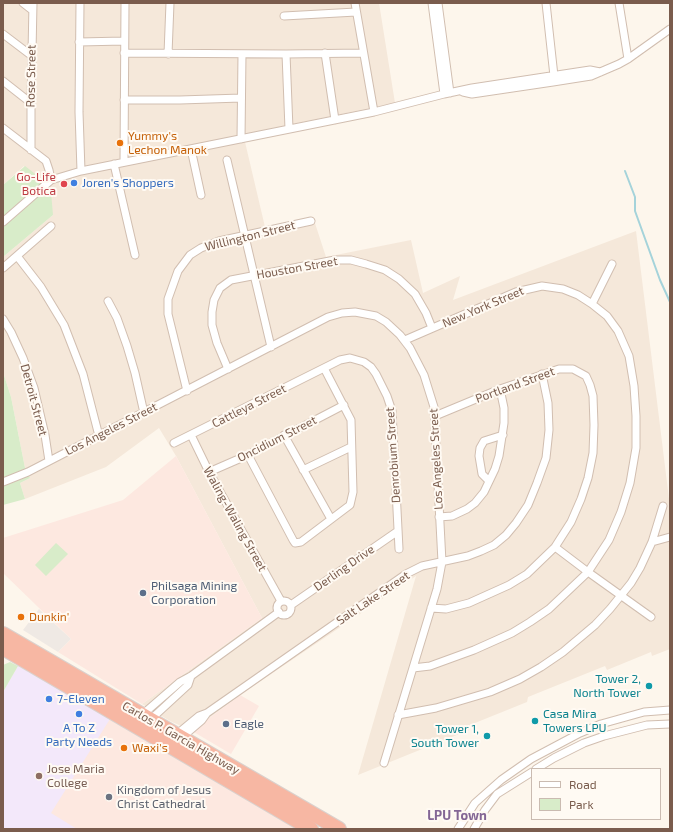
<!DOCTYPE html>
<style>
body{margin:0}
#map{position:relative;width:673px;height:832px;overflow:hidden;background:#fdf6ec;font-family:"Exo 2",sans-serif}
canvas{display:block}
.frame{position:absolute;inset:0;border:4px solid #7a5c4d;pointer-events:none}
.legend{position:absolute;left:531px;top:768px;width:130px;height:52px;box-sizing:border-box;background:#fffaf3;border:1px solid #cabbb1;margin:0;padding:5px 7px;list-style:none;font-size:12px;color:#7a5c4d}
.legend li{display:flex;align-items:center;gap:8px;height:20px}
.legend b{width:20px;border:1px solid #cabbb1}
</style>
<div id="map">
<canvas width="673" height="832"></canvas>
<div class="frame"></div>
<ul class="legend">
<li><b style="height:5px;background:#fff"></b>Road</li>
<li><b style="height:11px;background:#d8ecc9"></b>Park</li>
</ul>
</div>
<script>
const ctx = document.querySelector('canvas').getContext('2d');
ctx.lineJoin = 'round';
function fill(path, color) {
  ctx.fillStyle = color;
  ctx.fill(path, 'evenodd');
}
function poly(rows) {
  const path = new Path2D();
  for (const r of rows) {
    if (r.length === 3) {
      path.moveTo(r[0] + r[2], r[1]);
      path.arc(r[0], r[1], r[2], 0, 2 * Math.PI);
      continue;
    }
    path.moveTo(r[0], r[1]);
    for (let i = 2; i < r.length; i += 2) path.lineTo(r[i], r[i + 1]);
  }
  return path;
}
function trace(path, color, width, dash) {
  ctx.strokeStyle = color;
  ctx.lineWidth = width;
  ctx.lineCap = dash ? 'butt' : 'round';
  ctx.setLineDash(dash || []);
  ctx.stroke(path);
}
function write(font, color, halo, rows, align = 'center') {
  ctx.font = font + ' "Exo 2",sans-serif';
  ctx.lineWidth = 4;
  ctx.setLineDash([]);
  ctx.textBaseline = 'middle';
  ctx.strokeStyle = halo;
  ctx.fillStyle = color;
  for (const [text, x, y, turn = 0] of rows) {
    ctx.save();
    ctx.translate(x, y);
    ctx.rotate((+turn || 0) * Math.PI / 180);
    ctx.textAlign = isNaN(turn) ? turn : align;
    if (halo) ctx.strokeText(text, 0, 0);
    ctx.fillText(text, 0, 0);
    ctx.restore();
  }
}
fill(poly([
 [3,3,379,3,395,103,201,143,203,150,245,142,265,227,313,217,326,257,411,240,423,293,460,276,453,300,636,231,670,507,670,649,652,656,651,652,607,670,605,666,528,697,527,702,470,725,469,730,358,775,416,576,240,695,192,731,170,721,142,704,262,618,176,456,159,428,106,467,25,499,20,483,30,478,25,468,11,397,3,372,3,257,53,215,24,166,3,185]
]), '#f5e8da');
fill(poly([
 [176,456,262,618,142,704,58,652,71,639,3,573,3,538,123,500],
 [18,666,170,754,296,829,3,829,3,692],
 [240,695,259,706,231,754,192,731]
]), '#fde8e0');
fill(poly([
 [39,609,71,639,58,652,23,630]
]), '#efe9e4');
fill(poly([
 [18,666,110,719,51,813,77,829,3,829,3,692]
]), '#f3e8fa');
fill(poly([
 [25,166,43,180,51,192,53,215,3,257,3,185],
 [3,372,11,397,25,468,30,478,20,483,25,499,3,505],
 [56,543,68,554,46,576,35,565],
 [10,662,18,666,3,692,3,665]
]), '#d8ecc9');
trace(poly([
 [625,171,635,197,635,211,660,280,670,302]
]), '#a5d3da', 2);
const street = poly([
 [23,3,32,10],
 [80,3,79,112,81,171],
 [355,3,374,112],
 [432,3,444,94],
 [438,3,450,93],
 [546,3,554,76],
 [619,3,628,59],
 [284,16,356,12],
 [3,34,32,56],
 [79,42,124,41],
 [124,53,286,54,363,53],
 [325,53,335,120],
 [168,54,170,3],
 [286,54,289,129],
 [3,81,31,103],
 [463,92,472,94,553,82,591,76,619,64,628,59,670,29],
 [124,100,180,100,241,98],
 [3,128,46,161,49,170,51,180],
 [241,139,242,54],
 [191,149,201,195],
 [31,150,31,103,33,3],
 [227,160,271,347],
 [124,162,125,3],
 [114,164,135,255],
 [3,222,51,180,81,171,374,112,444,94,472,88,590,70,600,72],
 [17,256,41,287,64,325,83,374,99,436],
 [3,268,51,226],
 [108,301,117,318,127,346,135,373,144,413],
 [592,304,612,264],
 [3,319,11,332,23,358,34,388,45,435,49,461],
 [405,340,516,292,542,286,563,289,578,295,592,304,607,316,618,331,629,356,634,386,636,416,636,448,630,483,621,512,609,540,588,572,549,609,530,622,512,633,474,650,430,666,413,668],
 [228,369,217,343,212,325,212,312,214,300,220,288,231,280,335,260,351,260,366,264,385,270,399,279,415,294,426,313,432,328],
 [187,391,168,314,168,299,178,271,190,255,201,248,219,241,311,221],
 [191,435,209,472,281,601],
 [284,435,331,519],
 [174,443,340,360,350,358,364,362,371,367,376,374,387,396,392,411,399,549],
 [248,455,293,540,295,543,301,542,350,505,353,492,351,420,324,368],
 [303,470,351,447],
 [209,472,248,455,344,405],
 [489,481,482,474,479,456,480,448,484,441,503,435],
 [3,482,28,472,328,317,342,313,355,312,376,316,386,322,400,335,410,348,424,375,434,407,442,562,437,589,384,763],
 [439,517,452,516,467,509,475,503,484,492,495,469,499,456,504,423,504,408,500,389],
 [652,542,670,537],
 [555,547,588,572,651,617],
 [284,608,7],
 [291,605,398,531],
 [431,608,446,609,469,603,509,585,527,574,555,547,571,522,581,499,588,478,593,453,594,425,593,396,590,385,586,376,573,369,559,369,500,389,435,416],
 [142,715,180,682,191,676,279,612],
 [398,715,436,708,490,692,520,679,541,667,563,652,595,625,610,609,631,583,640,568,652,542,663,506],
 [150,720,188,685,191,676],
 [176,735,199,716,207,713,406,574,422,566,468,556,481,551,494,545,506,535,516,523,528,505,537,483,546,458,549,430,548,403,542,374],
 [181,738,202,720,207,713],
 [536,769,554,758,584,743,604,736,647,725,670,724],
 [458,829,475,803,501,780,531,759,580,733,601,724,644,712,670,710],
 [474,829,485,810,497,794,532,772]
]);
const highway = poly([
 [3,634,339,829],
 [3,648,311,829]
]);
trace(street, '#d1beb0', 9);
trace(highway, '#dad1cd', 16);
trace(street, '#fff', 7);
trace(highway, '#f7b7a3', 14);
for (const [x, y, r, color] of [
 [120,143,4,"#e8710a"],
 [74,183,4,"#3f7fe0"],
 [64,184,4,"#e0444e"],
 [143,593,4,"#5c6f8a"],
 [21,617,4,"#e8710a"],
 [649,686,4,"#0f9aa8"],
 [49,699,4,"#3f7fe0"],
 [79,714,4,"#3f7fe0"],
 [535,721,4,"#0f9aa8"],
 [226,724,4,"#5c6f8a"],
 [487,736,4,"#0f9aa8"],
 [124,748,4,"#e8710a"],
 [39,776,4,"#8d6e63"],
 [109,797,4,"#6b7280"]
]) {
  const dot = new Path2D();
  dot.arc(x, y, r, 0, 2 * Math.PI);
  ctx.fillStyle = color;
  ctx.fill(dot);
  trace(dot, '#fffaf3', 1.5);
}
write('12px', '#7a5c4d', '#fffaf3', [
 ["Rose Street",31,76,-89],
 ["Willington Street",250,236,-14],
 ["Houston Street",297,268,-10],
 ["New York Street",483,307,-23],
 ["Portland Street",515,385,-20],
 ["Detroit Street",34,400,75],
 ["Cattleya Street",249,406,-27],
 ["Los Angeles Street",111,429,-27],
 ["Oncidium Street",277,439,-27],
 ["Denrobium Street",393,455,-94],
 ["Los Angeles Street",436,459,-93],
 ["Waling-Waling Street",235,519,61],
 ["Derling Drive",344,568,-35],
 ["Salt Lake Street",373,598,-34],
 ["Carlos P. Garcia Highway",181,738,30]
]);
write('12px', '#c56008', '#fffaf3', [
 ["Yummy's",128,136],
 ["Lechon Manok",128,150],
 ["Dunkin'",29,617],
 ["Waxi's",132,748]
], 'left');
write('12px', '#be3a42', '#fffaf3', [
 ["Go-Life",56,177],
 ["Botica",56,191]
], 'right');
write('12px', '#366cbe', '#fffaf3', [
 ["Joren's Shoppers",82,183],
 ["7-Eleven",57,699],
 ["A To Z",79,728,"center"],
 ["Party Needs",79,742,"center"]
], 'left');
write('12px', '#4e5e75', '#fffaf3', [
 ["Philsaga Mining",151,586],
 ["Corporation",151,600],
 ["Eagle",234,724]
], 'left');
write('12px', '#0d838f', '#fffaf3', [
 ["Tower 2,",641,679],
 ["North Tower",641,693],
 ["Casa Mira",543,714,"left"],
 ["Towers LPU",543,728,"left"],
 ["Tower 1,",479,729],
 ["South Tower",479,743]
], 'right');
write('12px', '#785e54', '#fffaf3', [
 ["Jose Maria",47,769],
 ["College",47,783]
], 'left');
write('12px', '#5b616d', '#fffaf3', [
 ["Kingdom of Jesus",117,790],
 ["Christ Cathedral",117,804]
], 'left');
write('bold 13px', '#846695', '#fffaf3', [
 ["LPU Town",457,816]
]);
</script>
